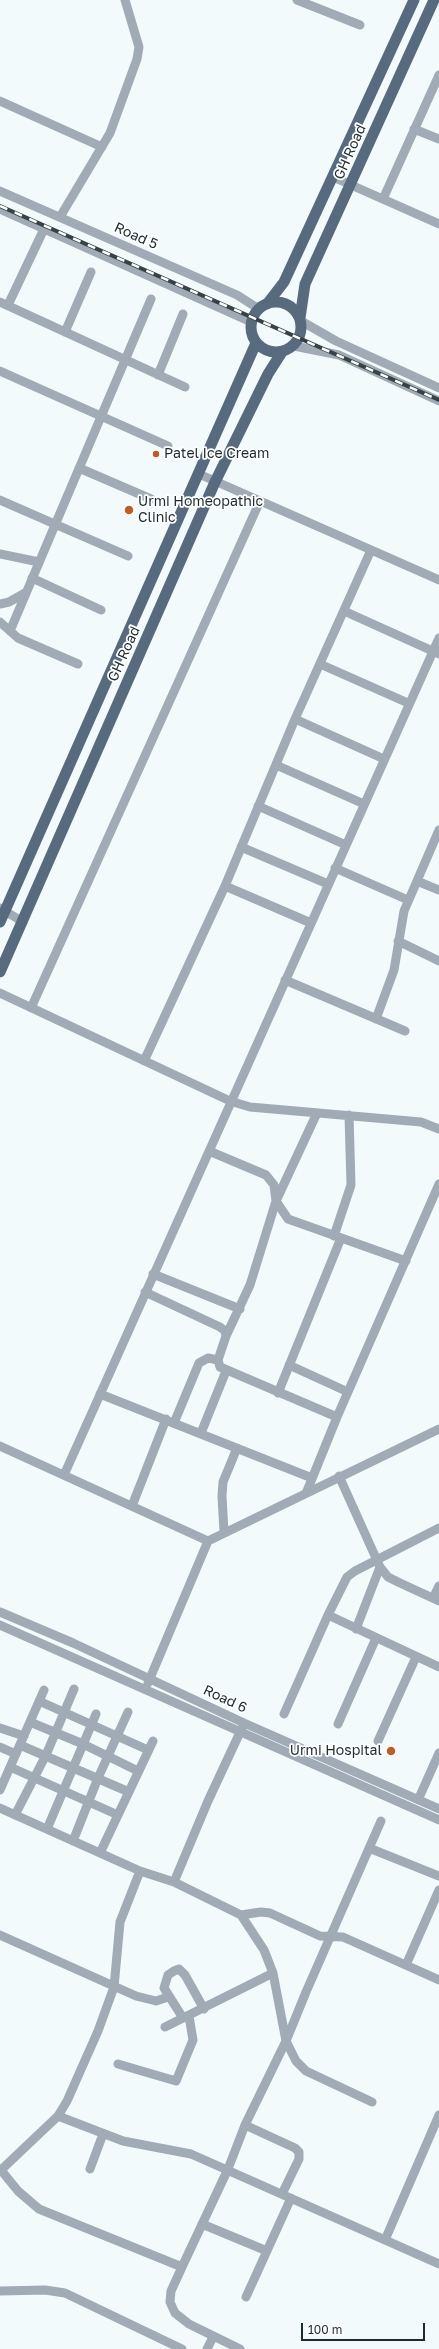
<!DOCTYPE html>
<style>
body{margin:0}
#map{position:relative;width:439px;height:2349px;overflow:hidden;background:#f2fafc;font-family:"Golos Text",sans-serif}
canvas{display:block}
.scale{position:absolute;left:301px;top:2323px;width:124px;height:18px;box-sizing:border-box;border:2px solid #1c2b2f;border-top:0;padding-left:5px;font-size:12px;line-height:14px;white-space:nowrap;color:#1c2b2f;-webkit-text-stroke:3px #fff;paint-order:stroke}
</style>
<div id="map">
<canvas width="439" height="2349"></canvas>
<div class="scale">100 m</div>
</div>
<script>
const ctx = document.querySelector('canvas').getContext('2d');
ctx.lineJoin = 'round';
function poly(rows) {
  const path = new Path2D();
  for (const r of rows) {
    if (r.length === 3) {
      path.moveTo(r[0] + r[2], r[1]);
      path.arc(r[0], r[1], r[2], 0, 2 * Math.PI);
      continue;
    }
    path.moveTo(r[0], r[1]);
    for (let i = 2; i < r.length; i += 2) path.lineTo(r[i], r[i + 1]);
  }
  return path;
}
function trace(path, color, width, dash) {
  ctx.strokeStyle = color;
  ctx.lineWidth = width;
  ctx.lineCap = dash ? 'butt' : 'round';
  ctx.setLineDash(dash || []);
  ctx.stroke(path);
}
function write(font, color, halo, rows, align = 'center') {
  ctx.font = font + ' "Golos Text",sans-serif';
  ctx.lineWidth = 3.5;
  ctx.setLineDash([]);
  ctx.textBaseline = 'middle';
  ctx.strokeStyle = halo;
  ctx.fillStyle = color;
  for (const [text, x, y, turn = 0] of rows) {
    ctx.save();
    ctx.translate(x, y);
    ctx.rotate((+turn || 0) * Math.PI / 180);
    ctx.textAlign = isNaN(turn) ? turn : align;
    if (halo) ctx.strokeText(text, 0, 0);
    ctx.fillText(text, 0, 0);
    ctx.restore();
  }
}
trace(poly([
 [297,0,360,25],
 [0,101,102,147],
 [414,129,439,139],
 [333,177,439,224],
 [0,191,237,295,259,309],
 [383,199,439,75],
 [0,209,251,322],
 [60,217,110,133,137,59,139,47,125,0],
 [0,302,185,387],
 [8,305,44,229],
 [301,321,336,341,439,388],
 [65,332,91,272],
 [294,346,339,355,439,401],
 [0,371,168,446],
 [158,375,183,314],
 [79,468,151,499],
 [199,474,439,580],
 [0,500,128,556],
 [0,554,39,562],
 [32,578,101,610],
 [0,604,9,602,25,593],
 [344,611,439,654],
 [0,622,18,638,78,664],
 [10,631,151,299],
 [320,664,408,703],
 [295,719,384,759],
 [276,765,364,804],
 [258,806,346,845],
 [241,847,328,884],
 [335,868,408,900],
 [417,881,439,890],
 [0,908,23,922],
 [311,923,225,886,295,719,371,550],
 [398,941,439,961],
 [285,980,405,1031],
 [0,993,230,1101,250,1107,421,1122,439,1129],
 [31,1008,260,501],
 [376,1019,394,970,404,911,439,830],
 [144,1061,225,886],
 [209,1151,266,1175,274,1185,276,1201,288,1219,406,1261],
 [334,1236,351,1185,349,1115],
 [153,1274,240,1309],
 [145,1292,220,1327,225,1331,226,1336,218,1360,220,1367,337,1417],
 [226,1336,250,1285,276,1201,317,1113],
 [289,1365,348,1392],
 [278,1393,341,1238],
 [100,1394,312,1478],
 [174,1423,199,1363,208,1358,218,1360],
 [201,1433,226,1371],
 [0,1446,208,1541,148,1683],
 [64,1475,439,638],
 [339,1476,380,1567,388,1577,400,1583,439,1601],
 [307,1491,337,1417,439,1184],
 [132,1506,166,1419],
 [224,1532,222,1496,223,1482,237,1448],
 [208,1541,439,1429],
 [433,1598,439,1586],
 [0,1612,73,1643,244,1723,439,1809],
 [328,1615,439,1667],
 [0,1625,439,1820],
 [356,1629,380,1567],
 [39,1701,148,1750],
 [284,1714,328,1615,347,1577,355,1571,439,1528],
 [30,1722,83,1744,138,1771],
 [338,1724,376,1638],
 [0,1728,24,1736],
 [378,1741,416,1657],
 [20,1745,129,1792],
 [0,1747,16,1754],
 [10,1767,118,1815],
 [0,1790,44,1690],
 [418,1800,439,1753],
 [0,1808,140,1871,174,1882,241,1915,264,1950,273,1973,286,2041,245,2125,228,2169,182,2267,171,2291,170,2302,175,2313,189,2324,240,2349],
 [15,1815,46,1755,74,1689],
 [47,1829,96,1714],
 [73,1841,98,1778,128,1712],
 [369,1848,439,1876],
 [100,1853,153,1741],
 [174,1882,208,1801,242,1728],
 [241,1915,261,1912,270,1913,320,1936,343,1937,439,1980],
 [0,1935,136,1996,156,2001,168,1997],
 [406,1965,439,1890],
 [183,2018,164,1988,168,1975,174,1971,179,1969,185,1975,204,2009],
 [165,2027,273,1973],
 [118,2064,176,2081,193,2040,189,2016],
 [372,2102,306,2071,296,2061,286,2041,306,1992,381,1821],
 [58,2116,123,2141,191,2154,439,2264],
 [245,2125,295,2148,299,2152,299,2159,282,2194],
 [90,2169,103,2134],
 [1,2170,18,2191,39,2209,182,2267],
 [0,2171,58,2116,67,2101,98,2031,114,1987,120,1922,140,1871],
 [202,2224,267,2251],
 [385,2240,439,2115],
 [0,2291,45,2290,65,2293,182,2349],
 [246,2297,291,2198],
 [207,2349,213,2337]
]), '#a0abb6', 9);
trace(poly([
 [276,327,25],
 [267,304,284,282,414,0],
 [300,318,305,284,434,0],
 [0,922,256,343],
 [0,972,215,482,268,374,282,352]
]), '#586b7e', 11);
const rail = poly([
 [0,206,439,400]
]);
trace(rail, '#354347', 4);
trace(rail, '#fff', 2.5, [8]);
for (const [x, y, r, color] of [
 [156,454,4,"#c05c26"],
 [129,510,5,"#c05c26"],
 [391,1751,5,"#c05c26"]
]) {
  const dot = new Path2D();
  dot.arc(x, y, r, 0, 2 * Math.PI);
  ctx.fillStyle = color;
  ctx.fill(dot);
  trace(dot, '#fff', 1.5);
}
write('14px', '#1c2b2f', '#fff', [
 ["GH Road",350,152,-66],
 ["Road 5",136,236,24],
 ["GH Road",124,654,-66],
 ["Road 6",225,1699,25]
]);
write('14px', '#1c2b2f', '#fff', [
 ["Patel Ice Cream",164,454],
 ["Urmi Homeopathic",138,502],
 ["Clinic",138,518],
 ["Urmi Hospital",382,1751,"right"]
], 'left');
</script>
